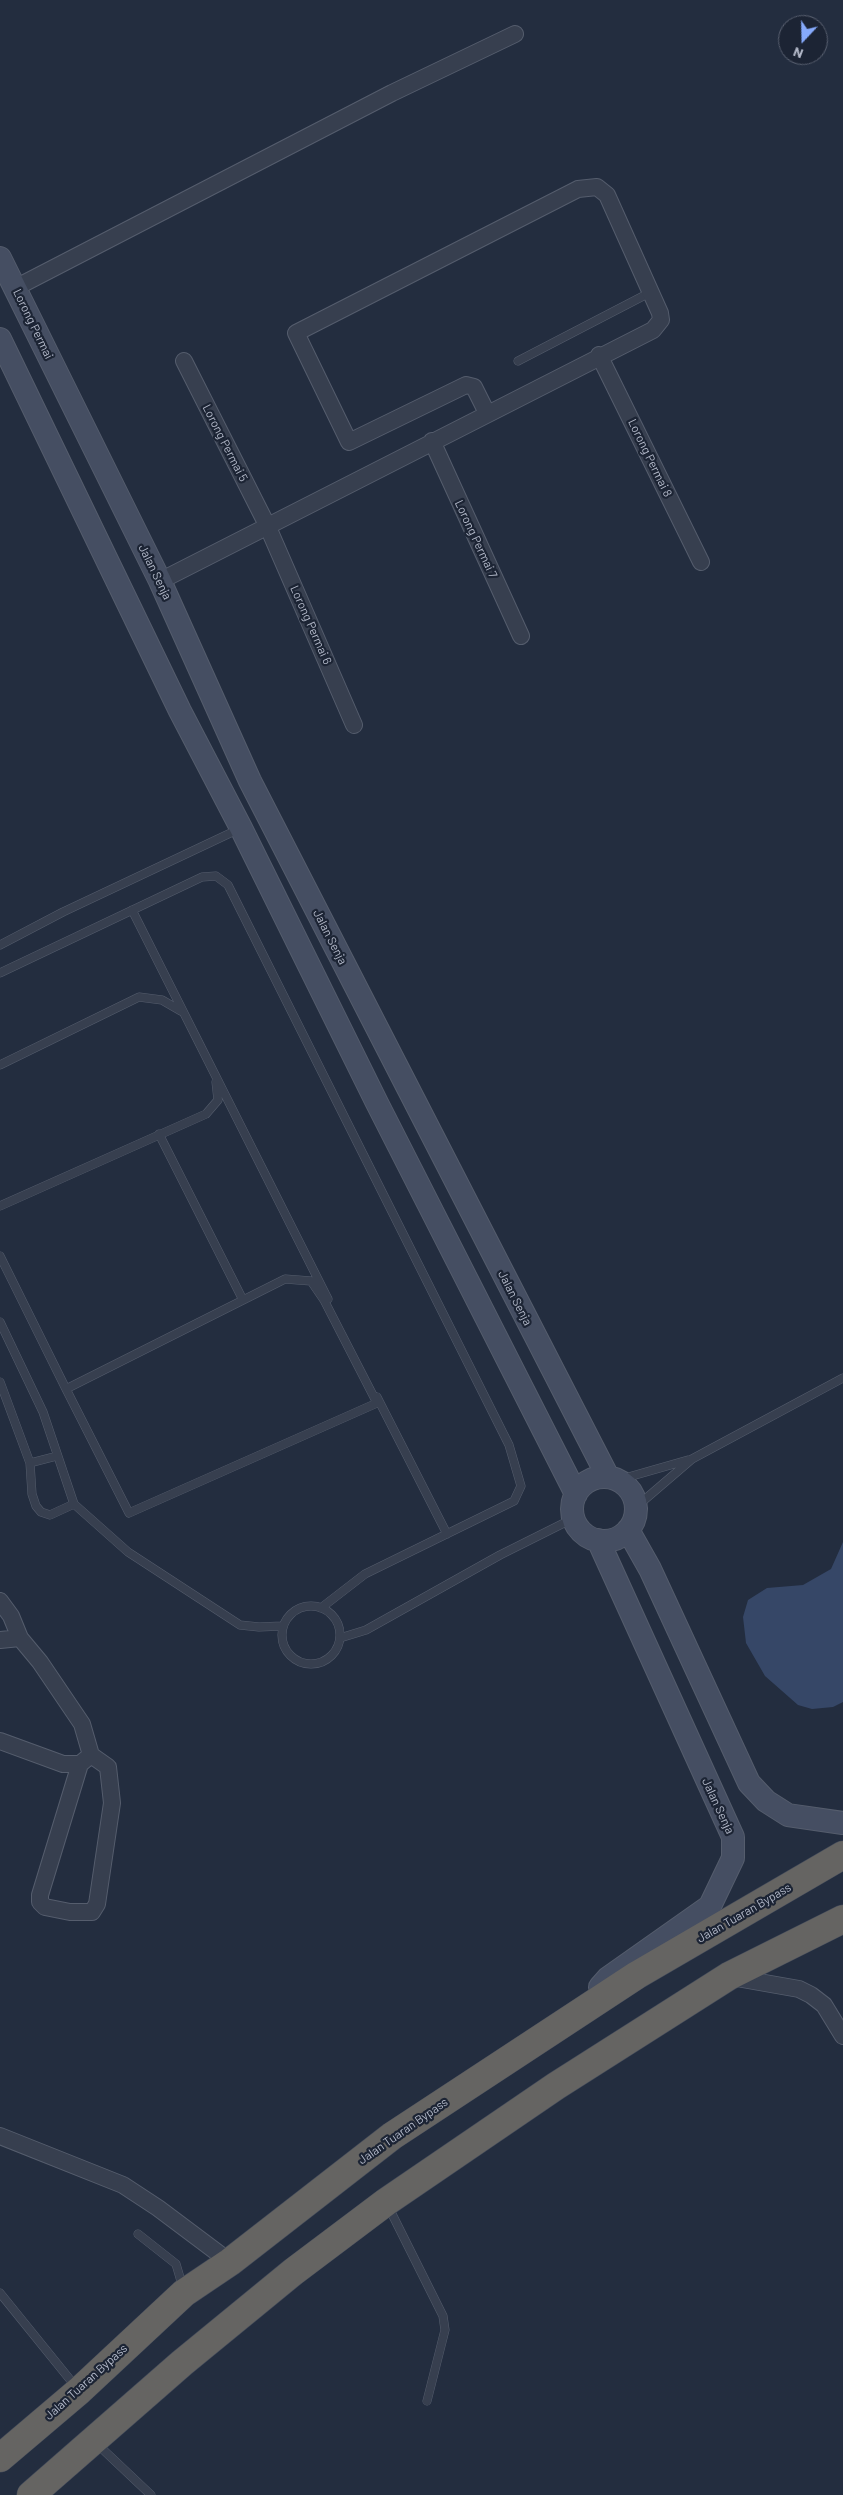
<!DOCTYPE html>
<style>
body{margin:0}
#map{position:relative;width:843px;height:2495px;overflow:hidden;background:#232d3f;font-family:Barlow,sans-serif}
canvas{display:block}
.north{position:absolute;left:778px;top:15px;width:50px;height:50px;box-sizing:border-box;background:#1c2434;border:1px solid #596070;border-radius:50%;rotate:201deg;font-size:14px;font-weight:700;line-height:20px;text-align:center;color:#b4baca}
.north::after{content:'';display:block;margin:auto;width:18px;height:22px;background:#86aafc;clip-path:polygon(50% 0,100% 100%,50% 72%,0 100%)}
</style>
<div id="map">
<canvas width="843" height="2495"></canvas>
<div class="north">N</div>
</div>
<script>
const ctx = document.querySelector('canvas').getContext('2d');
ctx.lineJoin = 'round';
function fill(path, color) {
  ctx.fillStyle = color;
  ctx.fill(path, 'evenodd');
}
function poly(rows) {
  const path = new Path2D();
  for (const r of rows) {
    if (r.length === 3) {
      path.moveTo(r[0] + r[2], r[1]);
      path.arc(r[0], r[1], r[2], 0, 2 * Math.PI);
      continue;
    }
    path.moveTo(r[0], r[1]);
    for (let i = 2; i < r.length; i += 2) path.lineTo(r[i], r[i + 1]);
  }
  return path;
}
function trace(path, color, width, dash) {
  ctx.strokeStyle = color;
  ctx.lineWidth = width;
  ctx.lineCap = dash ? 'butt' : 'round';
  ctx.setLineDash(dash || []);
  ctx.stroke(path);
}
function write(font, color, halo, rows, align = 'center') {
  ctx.font = font + ' Barlow,sans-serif';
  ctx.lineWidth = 4.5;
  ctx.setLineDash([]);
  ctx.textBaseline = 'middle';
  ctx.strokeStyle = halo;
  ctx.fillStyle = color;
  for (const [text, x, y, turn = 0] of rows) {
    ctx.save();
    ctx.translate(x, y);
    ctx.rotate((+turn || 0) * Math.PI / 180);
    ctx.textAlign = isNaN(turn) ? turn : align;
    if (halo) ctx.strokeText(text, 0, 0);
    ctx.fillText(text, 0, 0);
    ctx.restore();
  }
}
fill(poly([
 [843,1542,843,1702,833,1707,812,1709,798,1705,765,1676,746,1643,743,1617,748,1600,767,1588,803,1585,831,1569]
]), '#364767');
const service = poly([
 [518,361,651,292],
 [132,910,328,1299],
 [0,945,63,912,239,829],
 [0,973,202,877,216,876,228,885,509,1445,521,1486,514,1501,365,1574,321,1608],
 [0,1065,139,997,162,1000,181,1011],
 [159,1134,243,1300],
 [0,1206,206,1114,218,1100,216,1082],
 [0,1256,66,1389,129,1513,377,1403,324,1300,311,1281,285,1279,66,1389],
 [0,1322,43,1412,74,1504,128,1552,240,1625,259,1627,282,1626],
 [0,1382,30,1463,32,1494,36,1506,41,1512,50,1515,74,1504],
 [377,1397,447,1534],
 [30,1463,57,1456],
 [618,1480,688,1460],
 [636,1507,692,1459,843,1378],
 [311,1635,29],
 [340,1638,366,1630,500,1555,574,1518],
 [388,2206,443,2316,445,2330,427,2401],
 [138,2234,176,2264,183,2288],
 [0,2293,76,2387],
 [96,2443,151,2495]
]);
const minor = poly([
 [15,288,392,93,515,34],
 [599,355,701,562],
 [184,361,267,525,354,725],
 [432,441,521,636],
 [160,581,653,330,661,320,660,313,607,195,597,187,578,189,296,333,349,442,466,385,474,387,487,413],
 [0,1601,11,1616,20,1638,0,1640],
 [20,1638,40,1662,82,1724,91,1755,80,1764,40,1895,40,1902,45,1907,70,1912,92,1912,97,1904,112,1803,108,1767,91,1755],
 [0,1741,63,1764,80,1764],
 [731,1977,799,1989,811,1995,824,2005,843,2036],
 [0,2136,123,2185,158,2208,230,2262]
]);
const secondary = poly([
 [0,258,160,581,250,781,608,1477],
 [0,339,180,711,241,828,377,1103,576,1494],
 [604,1509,32],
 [628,1530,650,1569,749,1783,766,1801,788,1815,843,1823],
 [598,1540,733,1837,733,1858,710,1906,608,1978,600,1987]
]);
const trunk = poly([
 [0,2458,79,2391,184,2293,230,2262,392,2136,637,1975,843,1855],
 [31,2495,182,2363,293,2272,386,2202,556,2086,729,1976,843,1919]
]);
trace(service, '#555d6d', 9);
trace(minor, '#555d6d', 18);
trace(secondary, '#555d6d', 24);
trace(trunk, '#424a5a', 29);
trace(service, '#373f4f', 8);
trace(minor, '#373f4f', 16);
trace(secondary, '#454e62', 22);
trace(trunk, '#656462', 28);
write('12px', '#b4baca', '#1c2434', [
 ["Lorong Permai",33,324,64],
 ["Lorong Permai 5",225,443,63],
 ["Lorong Permai 8",650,458,64],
 ["Lorong Permai 7",476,539,65],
 ["Jalan Senja",155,572,64],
 ["Lorong Permai 6",311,625,66],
 ["Jalan Senja",330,937,63],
 ["Jalan Senja",515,1298,63],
 ["Jalan Senja",718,1806,65],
 ["Jalan Tuaran Bypass",744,1913,-30],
 ["Jalan Tuaran Bypass",403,2131,-35],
 ["Jalan Tuaran Bypass",86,2382,-42]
]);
</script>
